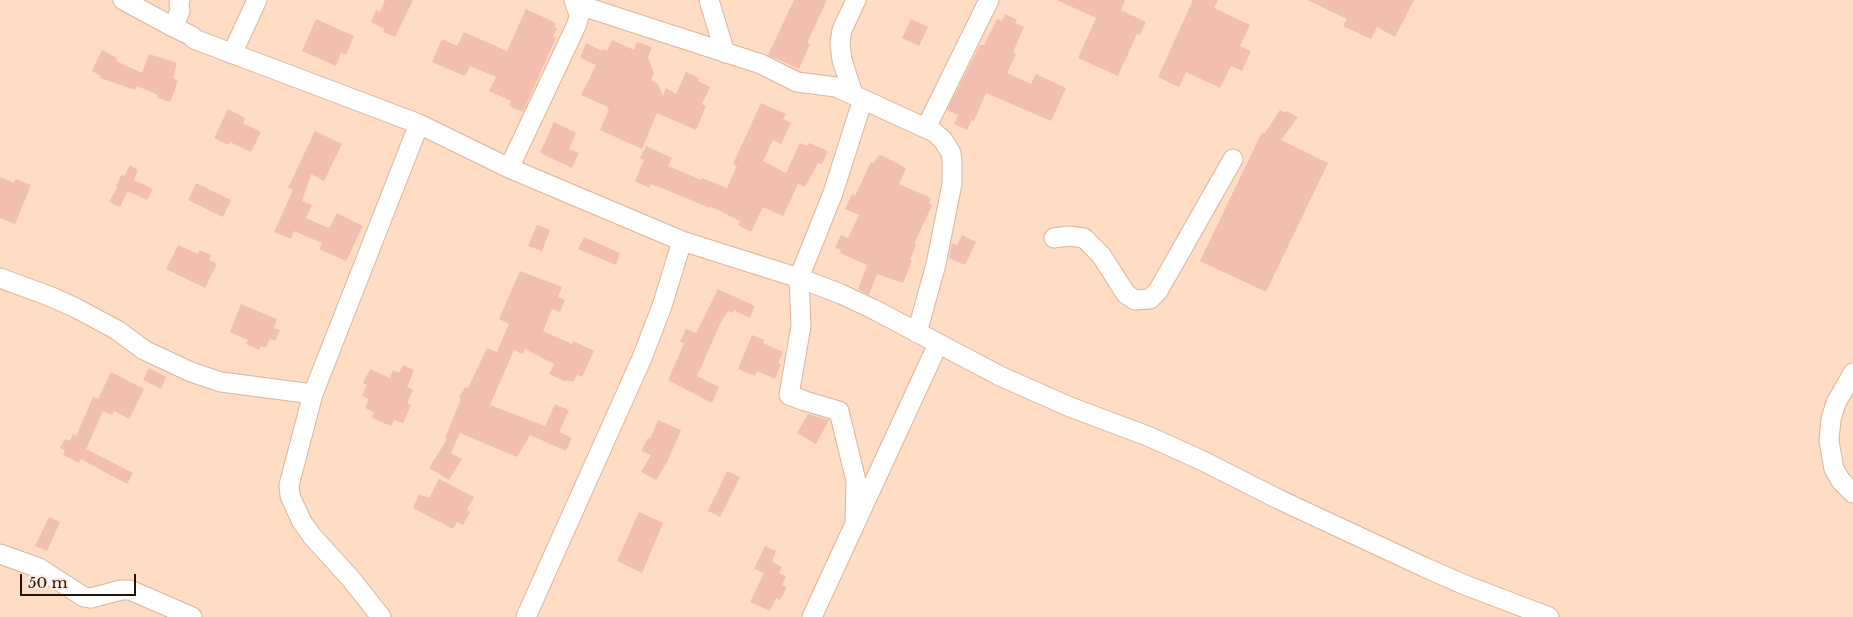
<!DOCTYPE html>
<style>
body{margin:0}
#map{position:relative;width:1853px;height:617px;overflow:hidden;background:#ffdcc4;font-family:"Libre Baskerville",serif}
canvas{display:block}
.scale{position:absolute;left:20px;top:574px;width:116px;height:22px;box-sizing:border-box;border:2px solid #221409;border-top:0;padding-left:6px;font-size:15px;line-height:18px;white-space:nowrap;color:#221409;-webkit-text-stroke:4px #ffede1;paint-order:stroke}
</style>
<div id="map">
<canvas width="1853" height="617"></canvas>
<div class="scale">50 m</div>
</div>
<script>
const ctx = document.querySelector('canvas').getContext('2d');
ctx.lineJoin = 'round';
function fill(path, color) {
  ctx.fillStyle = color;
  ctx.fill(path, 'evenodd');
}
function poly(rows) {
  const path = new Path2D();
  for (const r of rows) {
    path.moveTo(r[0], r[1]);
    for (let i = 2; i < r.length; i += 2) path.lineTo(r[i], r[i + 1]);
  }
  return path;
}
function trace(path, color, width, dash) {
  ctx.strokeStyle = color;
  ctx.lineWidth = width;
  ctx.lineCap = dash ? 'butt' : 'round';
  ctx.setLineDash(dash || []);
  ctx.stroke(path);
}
fill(poly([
 [385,0,413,0,395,37,383,32,385,29,371,22,376,10,380,12],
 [794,0,827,0,807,43,810,44,799,69,768,55],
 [1057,0,1125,0,1121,10,1146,22,1140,35,1137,34,1118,76,1078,58,1096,18],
 [1193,0,1218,0,1214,8,1250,25,1240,46,1251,51,1242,71,1231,66,1220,88,1186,72,1179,87,1158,77],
 [1307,0,1414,0,1395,37,1377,27,1371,39,1343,26,1347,19],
 [526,9,556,23,554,27,557,28,553,37,556,38,523,112,509,106,511,101,489,91,496,77,470,66,465,76,432,62,442,39,457,46,464,32,507,51],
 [1005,14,1017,20,1015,23,1024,27,1013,52,1016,54,1007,73,1031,84,1036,74,1066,88,1051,121,986,93,974,121,972,120,967,130,954,124,958,115,947,110,980,45,984,45,997,19,1002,21],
 [316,19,354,36,346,55,341,53,336,66,302,51],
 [911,19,928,27,919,46,902,38],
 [612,40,634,50,637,42,652,47,648,57,654,73,651,80,658,84,663,96,666,88,676,94,686,72,699,78,698,81,710,87,702,104,706,106,696,130,657,113,642,149,600,130,609,110,607,109,608,107,581,95,596,65,580,58,586,43,602,51,602,49,607,51],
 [102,50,117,58,116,61,142,73,149,54,177,63,173,78,178,81,170,102,157,98,158,95,137,86,135,90,100,78,101,76,92,71],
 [761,103,786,114,783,119,791,123,781,144,773,140,763,161,786,173,800,143,807,146,809,143,828,151,822,164,818,163,805,187,798,184,783,216,763,207,751,232,738,225,740,221,710,206,710,208,657,186,656,187,651,184,649,188,635,181,644,160,640,158,646,146,672,158,668,166,701,180,702,178,727,188,737,166,733,164],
 [228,109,245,118,243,123,261,132,251,152,230,142,228,145,214,138],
 [1280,110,1285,113,1287,111,1298,117,1281,140,1328,163,1266,292,1200,261,1262,132,1265,133],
 [554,122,576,133,569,149,579,153,572,168,540,153],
 [315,131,342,144,324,181,311,174,302,201,312,205,306,218,329,228,337,213,363,226,346,261,319,249,322,243,294,231,291,239,274,232,293,190,288,188],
 [881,155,906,168,899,184,931,198,929,204,932,205,914,244,916,245,910,260,912,261,903,283,877,274,869,295,858,289,867,265,840,253,841,250,835,248,841,235,848,238,859,215,845,209,852,194,855,196,871,162,874,163,878,156],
 [130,165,138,170,134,180,153,189,147,200,128,191,120,207,109,202,118,186,116,186,122,174,124,176],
 [0,177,14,183,16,179,31,185,15,224,0,218],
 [196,183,231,200,223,217,188,200],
 [537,225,550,230,542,251,528,246],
 [962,235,976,242,965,265,949,258,952,243,957,245],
 [584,237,620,253,616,265,578,249],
 [178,245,198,254,200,250,211,255,209,260,217,264,205,288,166,269],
 [520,271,562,287,558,297,565,300,560,312,552,309,543,331,572,344,573,341,594,351,582,377,577,375,573,382,566,380,566,382,549,374,554,364,525,349,523,354,514,350,490,405,545,426,555,404,569,410,559,432,572,438,566,451,530,435,517,457,460,433,451,453,462,459,449,480,429,468,447,439,445,438,461,399,459,398,465,387,468,388,487,348,497,352,509,324,499,319],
 [718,289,755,306,750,318,734,310,732,313,728,311,720,324,697,376,719,387,712,403,668,380,684,343,680,342,686,329,696,333],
 [241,304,277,319,274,328,280,330,275,341,270,339,266,348,261,346,259,350,246,344,248,340,230,332],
 [752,335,764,340,763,343,783,352,778,363,781,364,775,379,757,371,755,376,738,369],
 [403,365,414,370,407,387,413,390,407,403,411,405,403,423,394,420,391,426,372,418,374,412,365,408,369,399,362,396,367,385,363,383,370,369,390,378,393,370,399,373],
 [149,368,166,377,161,389,143,380],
 [111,372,144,389,129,419,114,411,112,415,103,411,86,449,133,473,127,484,81,459,79,463,63,455,65,451,60,448,65,439,70,441,73,434,76,436,93,397,98,399],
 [808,414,829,420,816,444,797,433],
 [658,420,681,430,667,462,656,480,641,472,651,455,641,451,648,438,650,439],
 [727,471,740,477,720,517,708,511],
 [439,479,474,497,467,510,470,512,463,525,457,522,453,529,413,508,419,494,429,498],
 [639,512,663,523,642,573,617,561],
 [49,517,60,522,47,551,35,546],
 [765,546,776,551,772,562,782,567,779,573,786,576,782,585,787,587,780,600,776,598,770,611,750,602,764,573,754,569]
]), '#f1beb0');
const minor = poly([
 [123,0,173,27],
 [180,0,179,3,180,11,173,27,192,36,194,39,419,124,509,168,682,241,799,278,841,294,873,309,1000,376,1070,407,1150,437,1203,461,1278,499,1424,567,1465,585,1549,617],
 [709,0,725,53],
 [576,4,761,64,797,82,836,87,934,132,943,140,951,153,952,161,952,184,936,264,917,333],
 [232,54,257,0],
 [853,94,842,60,840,43,842,30,856,0],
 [926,128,989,0],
 [509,168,577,24,579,15,574,0],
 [1054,238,1069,236,1084,238,1101,255,1126,294,1135,300,1150,299,1158,291,1233,159],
 [0,278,49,296,76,308,117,330,144,350,191,372,221,382,313,394],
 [1853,373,1836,403,1831,419,1829,441,1834,469,1841,481,1853,493],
 [855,523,856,481,839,411,805,401,789,395,801,326,799,278,833,193,863,99],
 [0,554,39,568,84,597,91,598,121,590,130,590,192,617],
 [381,617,351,579,312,536,302,522,290,496,289,485,313,394,419,124],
 [526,617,642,358,662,306,682,241],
 [812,617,938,344]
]);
trace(minor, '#ddb397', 21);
trace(minor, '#fff', 19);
</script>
